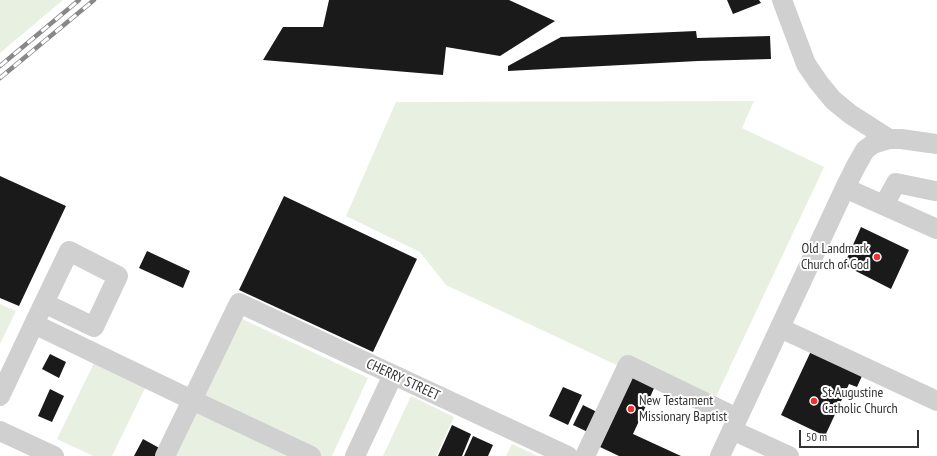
<!DOCTYPE html>
<style>
body{margin:0}
#map{position:relative;width:937px;height:456px;overflow:hidden;background:#fff;font-family:"PT Sans Narrow",sans-serif}
canvas{display:block}
.scale{position:absolute;left:799px;top:430px;width:120px;height:18px;box-sizing:border-box;border:2px solid #333;border-top:0;padding-left:5px;font-size:12px;line-height:14px;white-space:nowrap;color:#333;-webkit-text-stroke:3px #fff;paint-order:stroke}
</style>
<div id="map">
<canvas width="937" height="456"></canvas>
<div class="scale">50 m</div>
</div>
<script>
const ctx = document.querySelector('canvas').getContext('2d');
ctx.lineJoin = 'round';
function fill(path, color) {
  ctx.fillStyle = color;
  ctx.fill(path, 'evenodd');
}
function poly(rows) {
  const path = new Path2D();
  for (const r of rows) {
    path.moveTo(r[0], r[1]);
    for (let i = 2; i < r.length; i += 2) path.lineTo(r[i], r[i + 1]);
  }
  return path;
}
function trace(path, color, width, dash) {
  ctx.strokeStyle = color;
  ctx.lineWidth = width;
  ctx.lineCap = dash ? 'butt' : 'round';
  ctx.setLineDash(dash || []);
  ctx.stroke(path);
}
function write(font, color, halo, rows, align = 'center') {
  ctx.font = font + ' "PT Sans Narrow",sans-serif';
  ctx.lineWidth = 4;
  ctx.setLineDash([]);
  ctx.textBaseline = 'middle';
  ctx.strokeStyle = halo;
  ctx.fillStyle = color;
  for (const [text, x, y, turn = 0] of rows) {
    ctx.save();
    ctx.translate(x, y);
    ctx.rotate((+turn || 0) * Math.PI / 180);
    ctx.textAlign = isNaN(turn) ? turn : align;
    if (halo) ctx.strokeText(text, 0, 0);
    ctx.fillText(text, 0, 0);
    ctx.restore();
  }
}
fill(poly([
 [0,0,63,0,0,53],
 [754,101,742,128,824,167,714,401,623,368,446,285,420,252,346,216,396,102],
 [0,304,16,311,0,344],
 [238,317,368,378,332,456,320,456,290,450,287,456,171,456],
 [97,357,148,382,112,456,93,456,57,439],
 [411,396,454,417,436,456,383,456],
 [512,444,538,456,506,456]
]), '#e8f0e1');
fill(poly([
 [329,0,509,0,555,21,500,56,446,47,443,75,263,60,283,27,323,27],
 [727,0,759,0,761,3,733,14],
 [696,31,697,38,770,36,771,59,698,61,508,71,508,66,561,37],
 [0,176,66,206,19,306,0,298],
 [284,196,417,259,373,352,239,290],
 [861,227,909,250,891,289,844,265],
 [147,251,190,271,183,288,139,268],
 [811,351,862,376,857,387,849,384,825,436,781,415],
 [50,354,66,362,59,378,42,369],
 [634,374,656,384,633,434,681,456,619,456,600,447],
 [563,387,582,395,568,425,549,416],
 [50,389,64,396,52,422,38,416],
 [583,405,601,414,592,434,573,425],
 [452,425,471,434,462,456,438,456],
 [473,436,493,445,488,456,464,456],
 [143,439,163,450,160,456,134,456]
]), '#1a1a1a');
trace(poly([
 [782,0,806,64,819,83,833,100,850,114,889,139],
 [845,188,937,229],
 [884,205,896,183,935,191,937,191],
 [34,324,192,400,311,456],
 [780,328,937,401],
 [0,396,34,324,44,303,69,251,118,276,94,327,44,303],
 [732,430,789,456],
 [0,431,54,456],
 [165,456,239,303,568,456],
 [355,456,393,375],
 [585,456,628,365,737,418],
 [720,456,845,188,856,166,865,150,873,144,889,139,901,139,937,144]
]), '#d0d0d0', 20);
const rail = poly([
 [0,66,79,0],
 [0,78,94,0]
]);
trace(rail, '#888', 4.5);
trace(rail, '#fff', 3, [9]);
for (const [x, y, r, color] of [
 [877,257,4,"#ee3231"],
 [814,401,4,"#ee3231"],
 [631,409,4,"#ee3231"]
]) {
  const dot = new Path2D();
  dot.arc(x, y, r, 0, 2 * Math.PI);
  ctx.fillStyle = color;
  ctx.fill(dot);
  trace(dot, '#fff', 1.5);
}
write('14px', '#333', '#fff', [
 ["Old Landmark",869,249,"right"],
 ["Church of God",869,265,"right"],
 ["St Augustine",822,393],
 ["Catholic Church",822,409],
 ["New Testament",639,401],
 ["Missionary Baptist",639,417]
], 'left');
write('14px', '#333', '#fff', [
 ["CHERRY STREET",403,380,25]
]);
</script>
